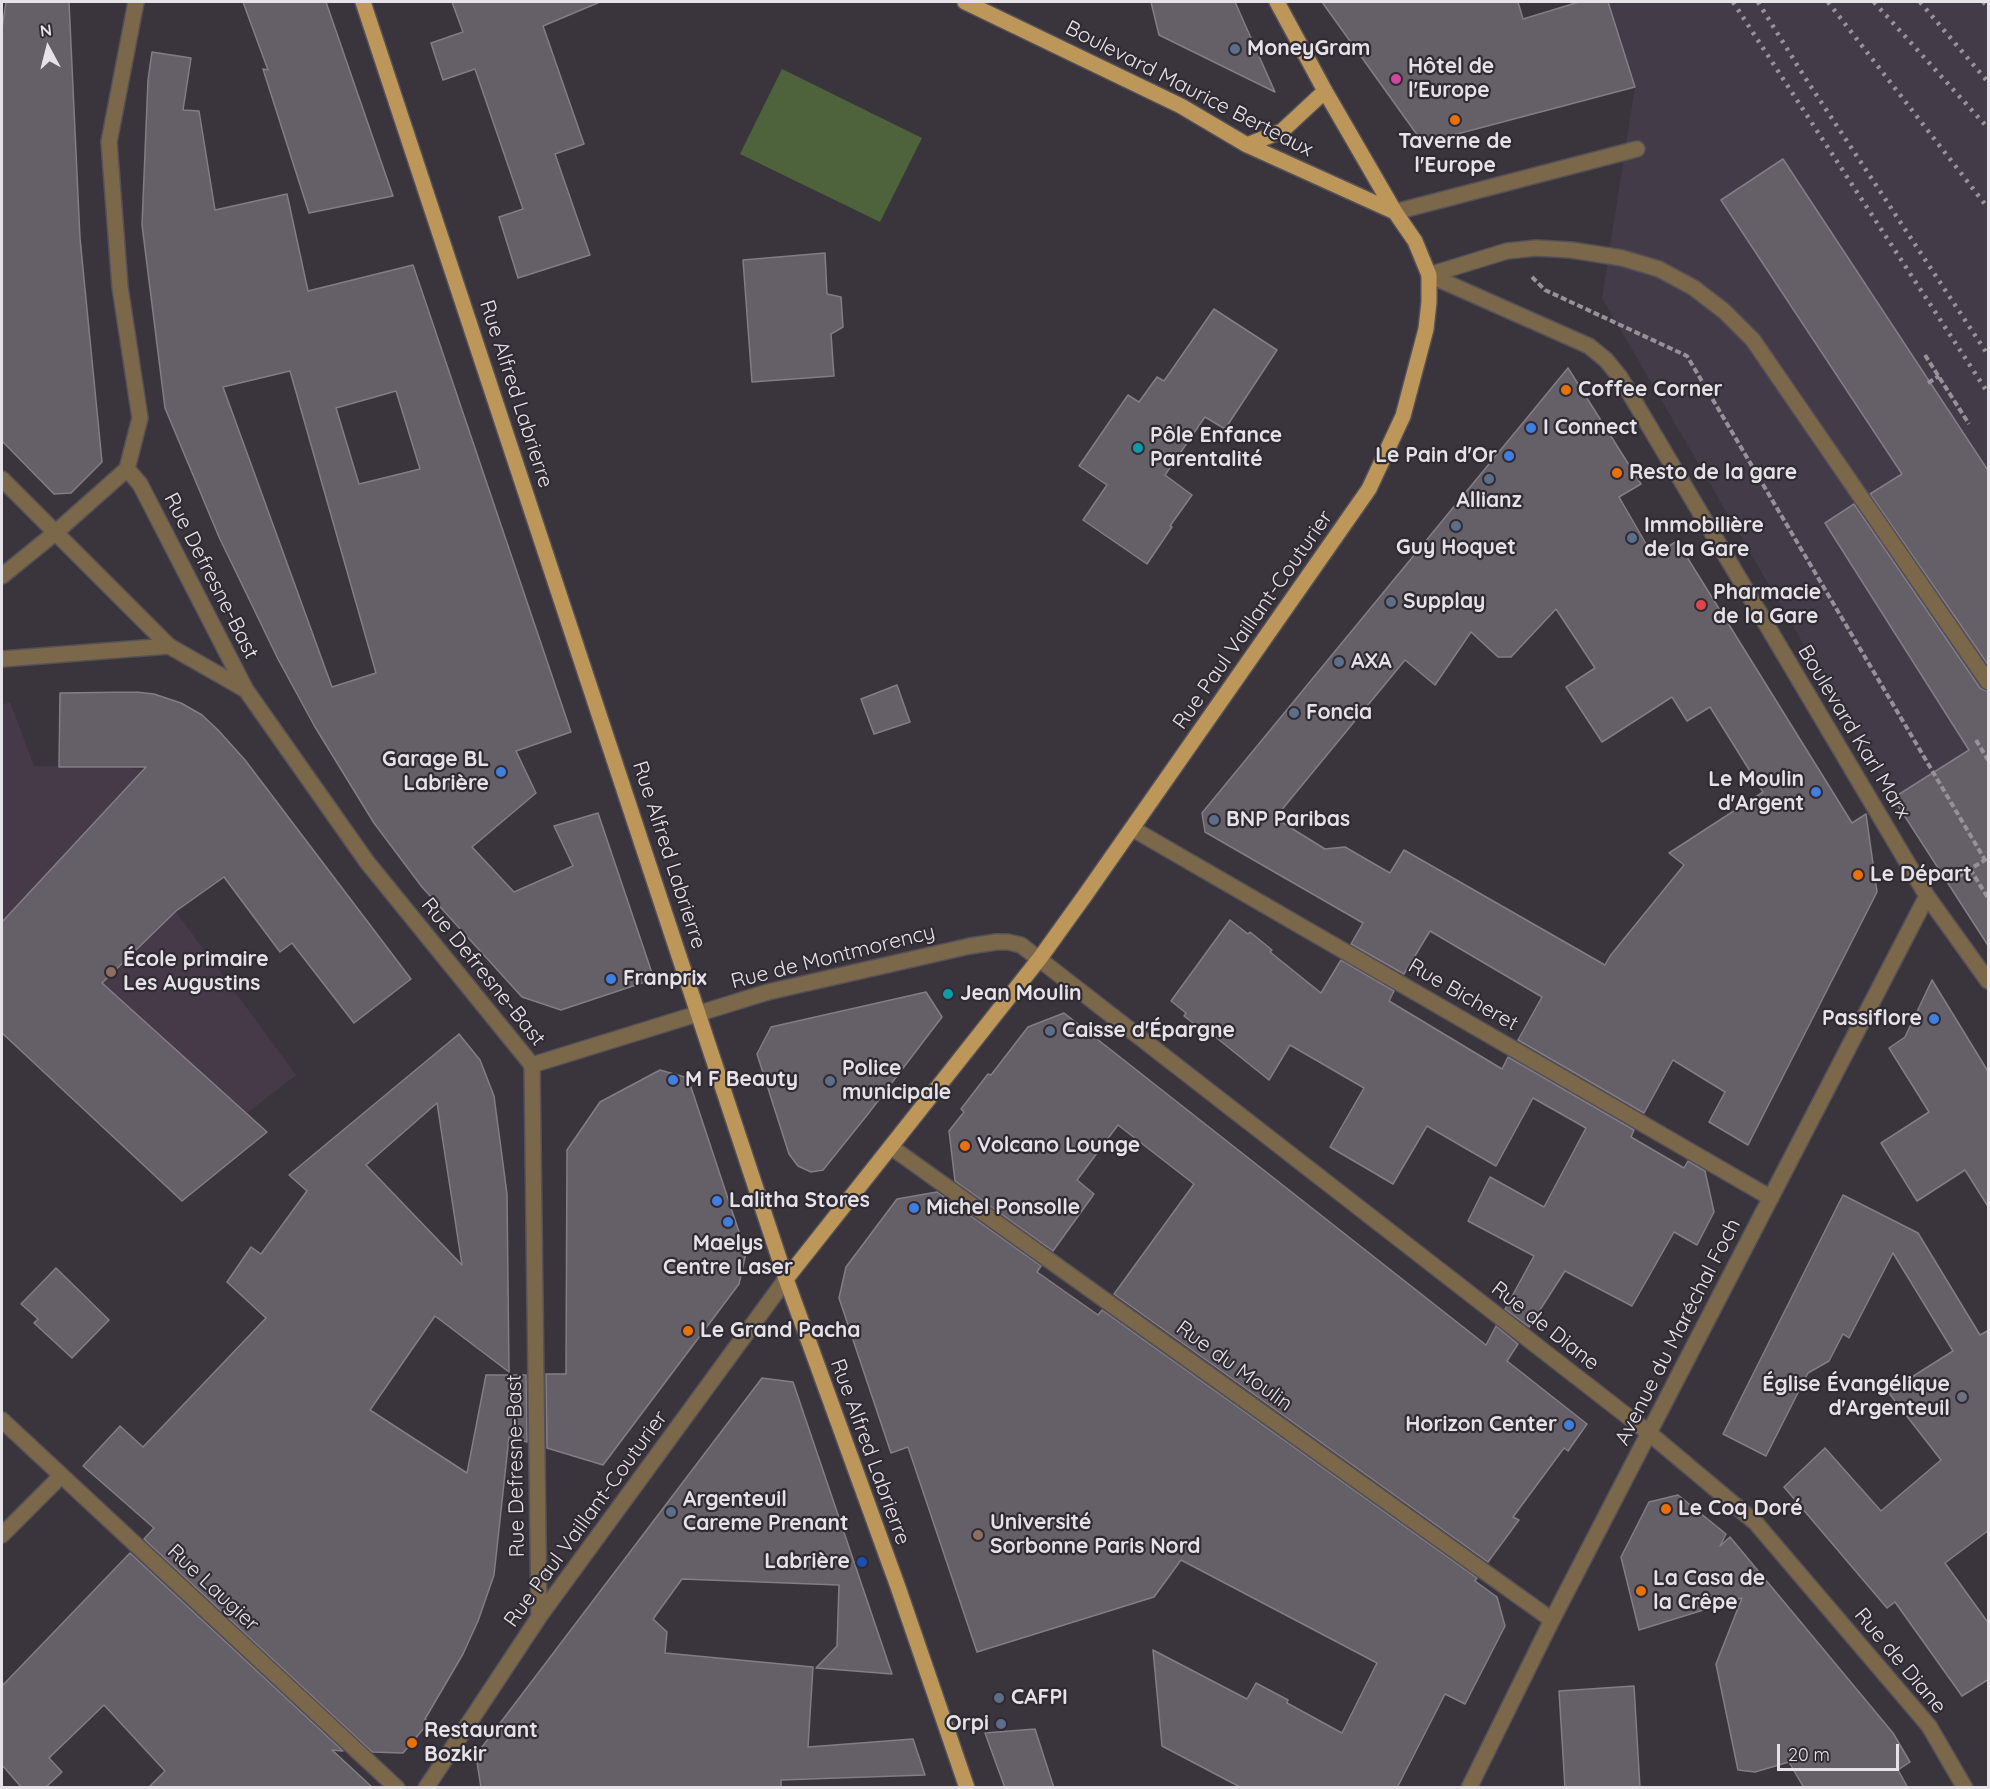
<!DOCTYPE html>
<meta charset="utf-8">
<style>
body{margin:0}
#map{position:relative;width:1990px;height:1789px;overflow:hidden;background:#3a353d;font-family:Quicksand,sans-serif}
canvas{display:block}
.frame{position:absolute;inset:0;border:3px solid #e6e3e8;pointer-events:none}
.north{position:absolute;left:18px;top:18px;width:60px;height:60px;-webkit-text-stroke:4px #302b33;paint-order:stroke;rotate:353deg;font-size:16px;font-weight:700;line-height:24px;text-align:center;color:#e6e3e8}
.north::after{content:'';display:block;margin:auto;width:21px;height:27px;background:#e6e3e8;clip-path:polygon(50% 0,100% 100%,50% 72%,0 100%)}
.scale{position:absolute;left:1777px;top:1744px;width:122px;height:27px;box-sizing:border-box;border:3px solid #e6e3e8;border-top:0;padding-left:8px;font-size:18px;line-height:21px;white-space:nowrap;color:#e6e3e8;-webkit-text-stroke:4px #302b33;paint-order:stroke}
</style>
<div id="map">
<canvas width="1990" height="1789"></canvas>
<div class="frame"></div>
<div class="north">N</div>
<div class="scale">20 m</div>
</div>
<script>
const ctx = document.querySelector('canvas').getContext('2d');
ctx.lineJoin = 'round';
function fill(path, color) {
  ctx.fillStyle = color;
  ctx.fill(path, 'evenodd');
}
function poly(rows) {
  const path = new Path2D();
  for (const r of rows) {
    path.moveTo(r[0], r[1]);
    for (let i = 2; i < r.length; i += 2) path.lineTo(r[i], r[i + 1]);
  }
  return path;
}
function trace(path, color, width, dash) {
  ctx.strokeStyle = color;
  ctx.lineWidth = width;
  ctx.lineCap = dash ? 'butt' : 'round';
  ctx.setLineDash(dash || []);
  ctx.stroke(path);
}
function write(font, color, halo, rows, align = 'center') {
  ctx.font = font + ' Quicksand,sans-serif';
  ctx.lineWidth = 4.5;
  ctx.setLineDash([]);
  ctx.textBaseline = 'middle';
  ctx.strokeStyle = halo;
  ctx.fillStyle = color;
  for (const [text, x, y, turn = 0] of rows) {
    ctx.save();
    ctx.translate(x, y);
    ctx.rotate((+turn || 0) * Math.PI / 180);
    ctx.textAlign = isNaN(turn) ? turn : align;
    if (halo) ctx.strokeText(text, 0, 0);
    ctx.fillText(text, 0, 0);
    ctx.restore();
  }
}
fill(poly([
 [1608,2,1988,2,1988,931,1981,936,1893,798,1602,298,1635,87]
]), '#443b49');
fill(poly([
 [10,702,34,766,127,767,150,773,235,869,176,912,296,1075,247,1113,267,1132,182,1201,2,1033,2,705]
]), '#463a49');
fill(poly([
 [782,69,922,138,880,222,740,154]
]), '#4e633c');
const building = poly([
 [6,2,69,2,80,238,102,462,71,493,54,494,2,441,2,29,6,2],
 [243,2,326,2,393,196,309,213,263,69,268,70,243,2],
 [452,2,600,2,543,26,584,144,555,154,590,255,518,278,499,217,523,209,475,69,443,80,431,43,463,32,452,2],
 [1151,2,1235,2,1275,92,1159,35,1151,2],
 [1322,2,1518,2,1523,19,1579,2,1608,2,1635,87,1423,143,1322,2],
 [152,52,191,58,183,110,199,111,215,210,287,194,308,291,413,265,571,732,516,751,536,793,472,847,514,892,573,866,554,826,598,813,654,979,561,1010,522,997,422,887,374,823,315,727,278,659,219,537,165,408,142,225,148,80,152,52],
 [290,371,376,673,332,687,223,387,290,371],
 [396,391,420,469,359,484,336,408,396,391],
 [1783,159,1989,472,1989,666,1870,494,1902,474,1721,200,1783,159],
 [825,253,827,294,841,297,843,327,831,334,834,376,752,382,743,260,825,253],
 [1214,309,1277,350,1225,429,1205,417,1165,475,1192,495,1170,526,1172,527,1147,564,1083,520,1107,485,1079,466,1128,395,1139,402,1157,377,1164,381,1214,309],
 [1568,368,1641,484,1619,497,1653,556,1677,541,1852,823,1866,814,1877,892,1748,1145,1709,1122,1725,1092,1673,1060,1644,1113,1518,1040,1542,997,1430,931,1404,974,1351,944,1363,923,1205,832,1202,813,1568,368],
 [1556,609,1595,668,1566,687,1602,742,1672,697,1687,721,1710,707,1763,792,1669,853,1684,865,1610,956,1605,965,1404,850,1390,873,1345,847,1325,849,1275,818,1405,660,1435,685,1471,632,1498,657,1511,657,1556,609],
 [1854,504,1980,688,1989,692,1989,947,1893,798,1969,750,1825,523,1854,504],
 [897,685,910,722,874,734,861,699,897,685],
 [136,692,154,694,181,703,202,715,218,730,245,760,411,979,354,1023,292,943,280,952,224,877,176,911,102,983,267,1132,182,1201,2,1033,2,922,146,767,59,767,60,693,136,692],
 [1230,920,1248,934,1250,932,1272,950,1270,952,1321,993,1341,960,1394,991,1389,1001,1502,1069,1508,1057,1634,1130,1631,1137,1684,1168,1688,1161,1705,1171,1714,1212,1697,1245,1674,1232,1632,1306,1565,1271,1529,1327,1505,1309,1534,1256,1468,1221,1490,1177,1544,1207,1586,1128,1533,1098,1496,1166,1427,1126,1393,1184,1330,1147,1364,1088,1290,1045,1269,1080,1208,1031,1206,1033,1184,1016,1186,1013,1171,1001,1230,920],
 [1932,980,1989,1073,1989,1208,1965,1170,1917,1201,1881,1143,1929,1112,1889,1048,1905,1037,1932,980],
 [926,992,942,1017,868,1114,823,1170,811,1172,798,1166,789,1154,757,1054,771,1027,926,992],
 [1064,1013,1486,1345,1496,1326,1518,1344,1507,1361,1587,1424,1568,1451,1564,1448,1513,1517,1519,1520,1488,1562,1114,1294,1194,1184,1118,1125,1077,1180,1094,1194,1053,1251,955,1181,949,1131,964,1112,961,1109,988,1074,991,1075,1028,1027,1064,1013],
 [459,1034,480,1060,494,1096,507,1194,509,1372,435,1316,370,1410,467,1473,486,1375,526,1375,527,1442,509,1437,494,1575,478,1621,463,1654,425,1719,429,1722,403,1753,372,1752,144,1539,154,1528,83,1466,120,1426,143,1447,266,1318,227,1282,251,1247,261,1254,307,1191,289,1175,459,1034],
 [437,1103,462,1265,366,1165,437,1103],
 [660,1070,688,1078,746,1253,739,1284,603,1465,547,1448,546,1374,566,1374,567,1150,600,1102,660,1070],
 [937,1192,1041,1266,1037,1272,1098,1315,1102,1310,1477,1578,1475,1581,1497,1597,1505,1626,1465,1704,1445,1694,1397,1788,1242,1788,1162,1746,1153,1650,1247,1699,1256,1683,1288,1700,1287,1703,1342,1733,1377,1663,1181,1560,1154,1597,977,1652,908,1447,891,1453,839,1298,846,1267,897,1199,937,1192],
 [1843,1195,1918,1233,1980,1335,1989,1330,1989,1530,1945,1563,1989,1624,1989,1679,1962,1696,1895,1602,1887,1608,1784,1487,1825,1448,1881,1511,1941,1460,1888,1392,1953,1351,1893,1253,1849,1338,1843,1334,1829,1361,1808,1373,1766,1456,1723,1434,1843,1195],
 [56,1268,109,1320,72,1358,34,1323,38,1319,21,1304,56,1268],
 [762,1378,793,1382,892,1674,816,1668,837,1646,839,1585,682,1579,653,1619,667,1632,665,1653,813,1667,808,1747,913,1739,925,1775,781,1780,781,1788,481,1788,477,1762,482,1747,762,1378],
 [1678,1495,1726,1534,1720,1546,1730,1537,1893,1733,1910,1762,1898,1770,1908,1788,1804,1788,1789,1762,1755,1772,1738,1770,1716,1664,1742,1598,1639,1630,1621,1557,1649,1502,1678,1495],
 [130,1553,343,1751,332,1750,373,1788,148,1788,165,1771,104,1705,49,1758,62,1772,45,1788,22,1788,2,1765,2,1686,130,1553],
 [1634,1686,1640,1788,1565,1788,1559,1691,1634,1686],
 [1035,1729,1054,1788,1005,1788,985,1733,1035,1729]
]);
fill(building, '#655f68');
trace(building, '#837d86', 1.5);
const minor = poly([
 [1395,212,1637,149],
 [1429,275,1589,346,1606,360,1620,377,1927,896,1988,981],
 [1429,275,1507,251,1536,248,1571,250,1622,258,1659,269,1694,288,1724,311,1753,340,1988,682],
 [127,469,140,484,246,690,367,862,532,1065,539,1617],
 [2,479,169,646,246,690],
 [2,576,55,533,127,469,140,418,120,287,109,142,136,2],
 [2,659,169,646],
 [1133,829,1771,1198],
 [532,1065,768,992,970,946,996,942,1008,942,1021,945,1649,1433,1755,1522,1929,1726,1965,1788],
 [891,1147,1552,1620],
 [2,1420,397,1788],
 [2,1535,61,1476],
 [426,1788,539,1617,786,1279],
 [1469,1788,1552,1620,1927,896]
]);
const major = poly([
 [363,2,786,1279,898,1587,967,1788],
 [965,2,1181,106,1247,145,1395,212],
 [1247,145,1282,131,1325,91],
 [786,1279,1040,958,1086,894,1369,489,1403,416,1426,329,1429,302,1429,275,1415,241,1395,212,1325,91,1277,2]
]);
trace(minor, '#565158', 18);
trace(major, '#565158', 18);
trace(poly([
 [1532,277,1545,290,1687,356,1985,860],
 [1925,355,1969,424],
 [1928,383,1939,376],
 [1976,740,1988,760],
 [1970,869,1988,898],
 [1951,881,1988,858]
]), '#969298', 4, [6, 3]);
trace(minor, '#7b684b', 15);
trace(major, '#bd975a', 15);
trace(poly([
 [1733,2,1988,393],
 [1758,2,1804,76,1988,355],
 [1828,2,1988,208],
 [1874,2,1988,128],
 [1920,2,1988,82],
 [1983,2,1988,6]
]), '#979399', 4.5, [3, 6]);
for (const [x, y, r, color] of [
 [1235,49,6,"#5c6f8a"],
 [1396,79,6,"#d1479c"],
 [1455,120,6,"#e8710a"],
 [1566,390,6,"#e8710a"],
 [1531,428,6,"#3f7fe0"],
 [1138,448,6,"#0f9aa8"],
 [1509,456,6,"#3f7fe0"],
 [1617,473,6,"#e8710a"],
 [1489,479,6,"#5c6f8a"],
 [1456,526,6,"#5c6f8a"],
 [1632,538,6,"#5c6f8a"],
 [1391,602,6,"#5c6f8a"],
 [1701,605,6,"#e0444e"],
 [1339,662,6,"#5c6f8a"],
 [1294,713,6,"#5c6f8a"],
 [501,772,6,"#3f7fe0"],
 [1816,792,6,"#3f7fe0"],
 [1214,820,6,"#5c6f8a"],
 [1858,875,6,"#e8710a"],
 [111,972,6,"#8d6e63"],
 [611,979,6,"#3f7fe0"],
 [948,994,6,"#0f9aa8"],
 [1934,1019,6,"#3f7fe0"],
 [1050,1031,6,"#5c6f8a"],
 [673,1080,6,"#3f7fe0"],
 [830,1081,6,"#5c6f8a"],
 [965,1146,6,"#e8710a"],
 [717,1201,6,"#3f7fe0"],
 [914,1208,6,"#3f7fe0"],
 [728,1222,6,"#3f7fe0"],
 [688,1331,6,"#e8710a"],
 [1962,1397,6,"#6b7280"],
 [1569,1425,6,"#3f7fe0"],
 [1666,1509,6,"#e8710a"],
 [671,1512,6,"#5c6f8a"],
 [978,1535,6,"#8d6e63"],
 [862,1562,6,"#1a4fb4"],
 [1641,1591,6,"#e8710a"],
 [999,1698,6,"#5c6f8a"],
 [1001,1724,6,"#5c6f8a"],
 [412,1743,6,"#e8710a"]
]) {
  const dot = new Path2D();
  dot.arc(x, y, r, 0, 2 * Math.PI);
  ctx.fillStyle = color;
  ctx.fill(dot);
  trace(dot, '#302b33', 2);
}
write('bold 21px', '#e6e3e8', '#302b33', [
 ["MoneyGram",1247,49],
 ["Hôtel de",1408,67],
 ["l'Europe",1408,91],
 ["Taverne de",1455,142,"center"],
 ["l'Europe",1455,166,"center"],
 ["Coffee Corner",1578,390],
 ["I Connect",1543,428],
 ["Pôle Enfance",1150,436],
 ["Parentalité",1150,460],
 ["Le Pain d'Or",1497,456,"right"],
 ["Resto de la gare",1629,473],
 ["Allianz",1489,501,"center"],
 ["Immobilière",1644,526],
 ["de la Gare",1644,550],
 ["Guy Hoquet",1456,548,"center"],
 ["Pharmacie",1713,593],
 ["de la Gare",1713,617],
 ["Supplay",1403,602],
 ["AXA",1351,662],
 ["Foncia",1306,713],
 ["Garage BL",489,760,"right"],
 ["Labrière",489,784,"right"],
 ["Le Moulin",1804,780,"right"],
 ["d'Argent",1804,804,"right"],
 ["BNP Paribas",1226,820],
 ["Le Départ",1870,875],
 ["École primaire",123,960],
 ["Les Augustins",123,984],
 ["Franprix",623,979],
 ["Jean Moulin",960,994],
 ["Passiflore",1922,1019,"right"],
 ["Caisse d'Épargne",1062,1031],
 ["Police",842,1069],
 ["municipale",842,1093],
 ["M F Beauty",685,1080],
 ["Volcano Lounge",977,1146],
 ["Lalitha Stores",729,1201],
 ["Michel Ponsolle",926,1208],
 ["Maelys",728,1244,"center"],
 ["Centre Laser",728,1268,"center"],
 ["Le Grand Pacha",700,1331],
 ["Église Évangélique",1950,1385,"right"],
 ["d'Argenteuil",1950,1409,"right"],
 ["Horizon Center",1557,1425,"right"],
 ["Argenteuil",683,1500],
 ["Careme Prenant",683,1524],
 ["Le Coq Doré",1678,1509],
 ["Université",990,1523],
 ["Sorbonne Paris Nord",990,1547],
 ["Labrière",850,1562,"right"],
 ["La Casa de",1653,1579],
 ["la Crêpe",1653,1603],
 ["CAFPI",1011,1698],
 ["Orpi",989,1724,"right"],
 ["Restaurant",424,1731],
 ["Bozkir",424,1755]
], 'left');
write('21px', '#e6e3e8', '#302b33', [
 ["Boulevard Maurice Berteaux",1189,89,27],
 ["Rue Alfred Labrierre",516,394,72],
 ["Rue Defresne-Bast",211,576,63],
 ["Rue Paul Vaillant-Couturier",1253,620,-55],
 ["Boulevard Karl Marx",1854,732,59],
 ["Rue Alfred Labrierre",669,855,72],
 ["Rue de Montmorency",833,957,-14],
 ["Rue Defresne-Bast",483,972,51],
 ["Rue Bicheret",1463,995,30],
 ["Rue de Diane",1545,1326,38],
 ["Avenue du Maréchal Foch",1678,1332,-63],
 ["Rue du Moulin",1234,1366,36],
 ["Rue Alfred Labrierre",870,1452,70],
 ["Rue Defresne-Bast",516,1466,-91],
 ["Rue Paul Vaillant-Couturier",586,1519,-54],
 ["Rue Laugier",213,1588,43],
 ["Rue de Diane",1900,1661,50]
]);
</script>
